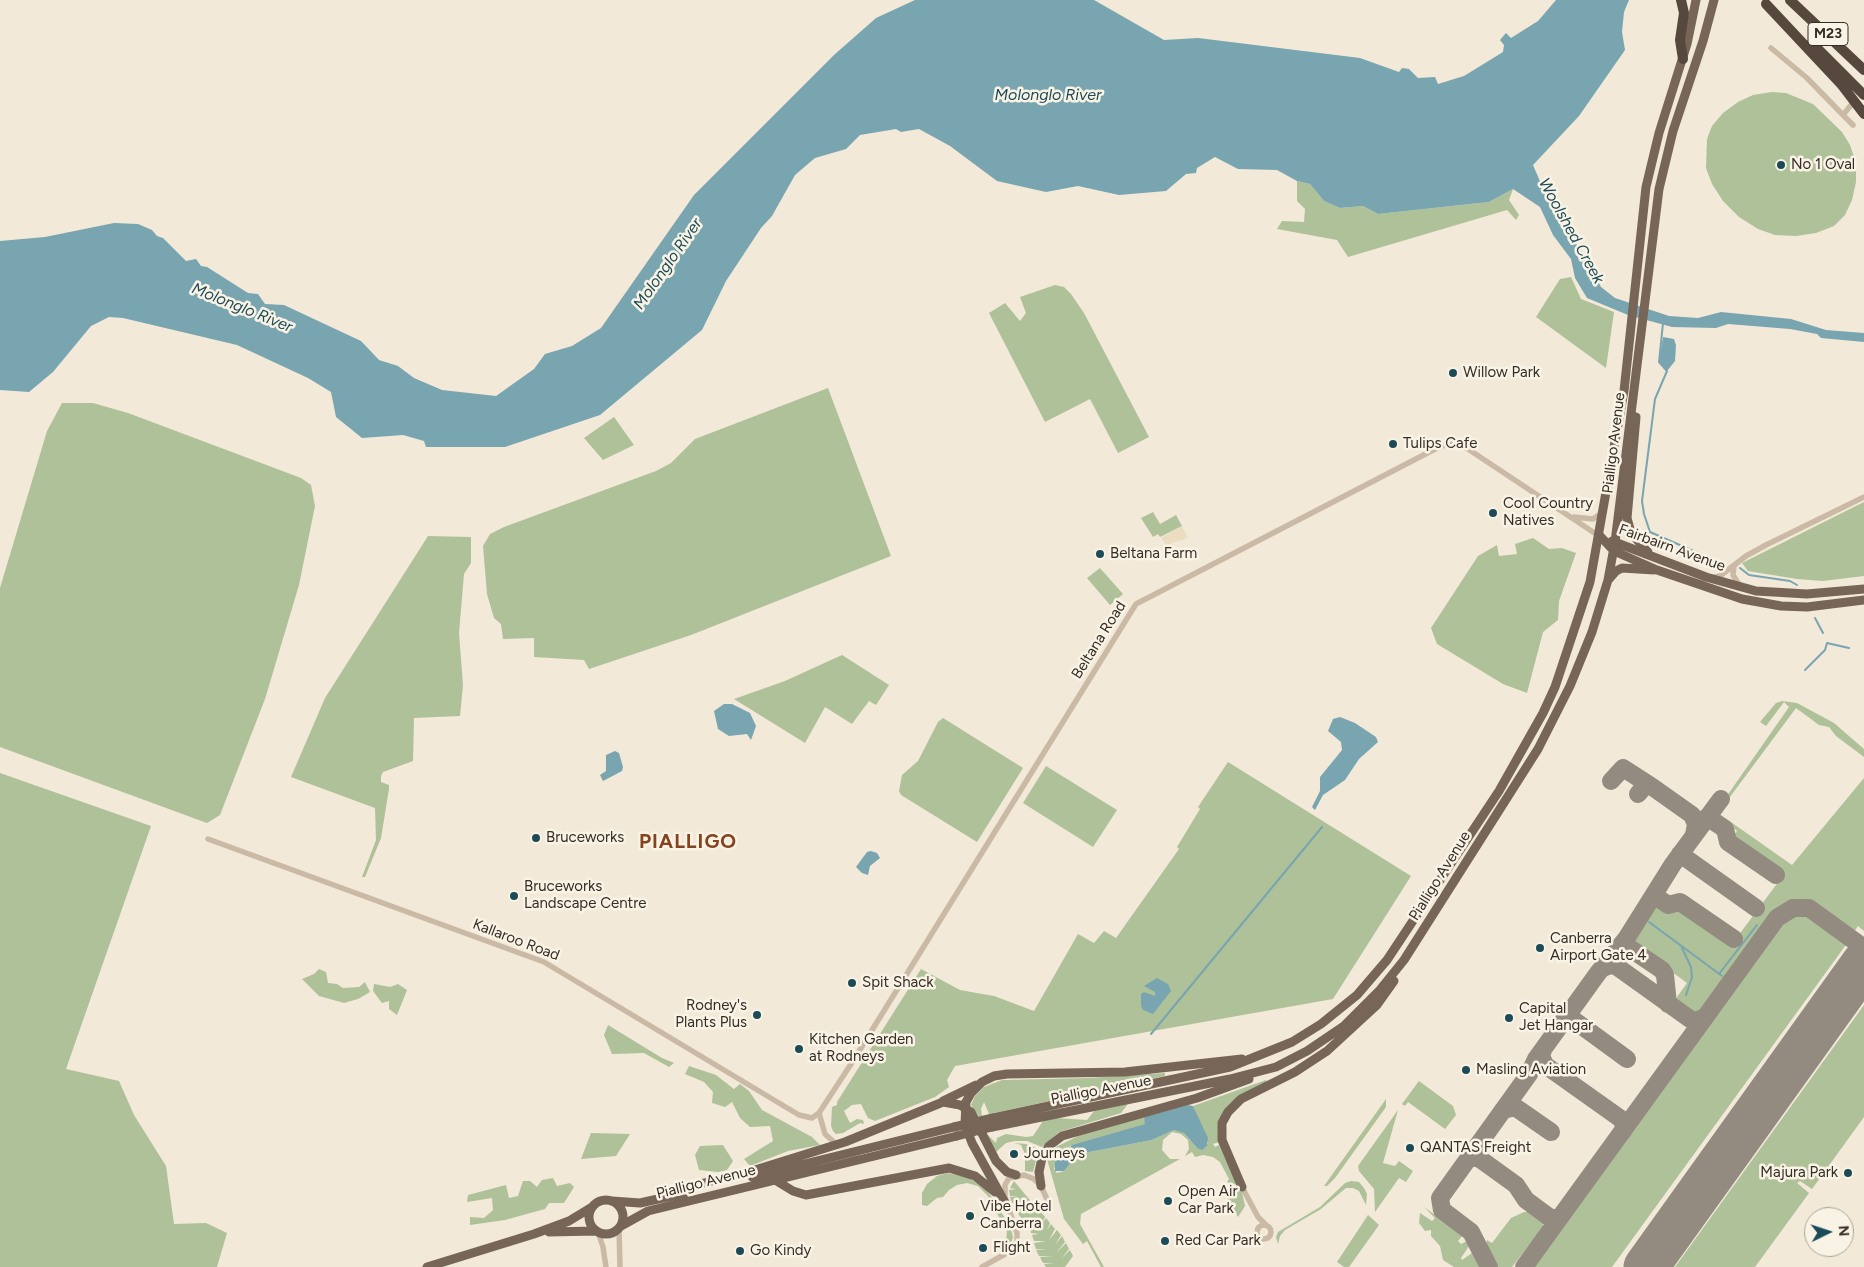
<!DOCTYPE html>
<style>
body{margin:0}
#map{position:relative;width:1864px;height:1267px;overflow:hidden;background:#f2e9d9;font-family:Figtree,sans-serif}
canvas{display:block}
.north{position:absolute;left:1804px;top:1207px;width:50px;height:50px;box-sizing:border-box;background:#f9f3e5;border:1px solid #aba499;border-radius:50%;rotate:86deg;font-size:14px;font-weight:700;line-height:20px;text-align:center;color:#352d26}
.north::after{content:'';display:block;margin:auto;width:18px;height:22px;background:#1c4b57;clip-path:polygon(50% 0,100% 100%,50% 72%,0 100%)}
</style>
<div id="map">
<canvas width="1864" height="1267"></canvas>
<div class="north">N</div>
</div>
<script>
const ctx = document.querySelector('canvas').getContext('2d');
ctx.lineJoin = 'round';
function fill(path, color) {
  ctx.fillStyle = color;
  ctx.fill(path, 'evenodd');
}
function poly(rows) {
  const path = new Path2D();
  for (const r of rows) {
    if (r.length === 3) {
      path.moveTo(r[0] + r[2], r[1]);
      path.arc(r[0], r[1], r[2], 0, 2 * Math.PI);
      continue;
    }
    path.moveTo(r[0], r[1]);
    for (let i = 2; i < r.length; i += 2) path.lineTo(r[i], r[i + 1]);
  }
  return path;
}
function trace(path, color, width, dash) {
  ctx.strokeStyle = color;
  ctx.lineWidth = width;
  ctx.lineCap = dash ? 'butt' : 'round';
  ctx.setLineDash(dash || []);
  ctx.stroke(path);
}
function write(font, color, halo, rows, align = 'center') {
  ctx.font = font + ' Figtree,sans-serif';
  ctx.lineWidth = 5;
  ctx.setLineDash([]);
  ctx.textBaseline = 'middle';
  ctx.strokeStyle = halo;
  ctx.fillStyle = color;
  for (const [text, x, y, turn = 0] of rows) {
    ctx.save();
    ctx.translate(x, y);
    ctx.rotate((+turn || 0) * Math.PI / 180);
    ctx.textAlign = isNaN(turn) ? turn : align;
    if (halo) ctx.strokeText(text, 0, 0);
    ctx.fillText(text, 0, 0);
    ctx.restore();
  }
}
fill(poly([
 [1772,92,1786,93,1813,104,1842,132,1850,145,1856,163,1856,182,1852,200,1845,215,1834,226,1816,233,1796,236,1775,235,1758,229,1739,217,1723,201,1712,184,1706,168,1707,139,1712,126,1723,113,1738,102,1753,95],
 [1297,181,1310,184,1324,201,1340,208,1363,206,1378,214,1489,202,1513,189,1509,200,1519,215,1516,220,1507,210,1348,257,1337,240,1277,229,1282,221,1304,222,1305,209,1297,201],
 [1571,277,1581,299,1614,312,1606,368,1536,317,1560,279],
 [1055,285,1064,287,1071,294,1084,313,1149,437,1118,453,1090,399,1045,422,989,313,1005,303,1020,321,1026,313,1020,297],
 [828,388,891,556,691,635,589,669,584,660,534,657,534,638,503,639,501,624,494,618,487,594,483,546,490,534,504,527,656,471,671,463,695,439],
 [62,403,93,403,128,413,301,478,311,485,315,506,299,585,265,699,220,815,207,823,0,747,0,588,47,431],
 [614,417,634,445,603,460,584,438],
 [1864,502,1864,576,1823,581,1797,579,1748,571,1742,563],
 [1153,512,1160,524,1176,515,1182,526,1160,537,1158,534,1153,537,1141,518],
 [428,536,471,537,471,563,464,574,459,633,463,685,460,716,414,718,413,761,383,772,381,776,381,782,389,785,389,789,381,838,365,877,362,877,376,840,375,808,291,777,325,698],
 [1533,538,1549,549,1562,548,1576,553,1559,601,1558,620,1543,632,1527,693,1503,684,1437,644,1431,628,1478,556,1497,545,1499,556,1517,554,1515,544],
 [1100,568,1123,594,1110,605,1087,578],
 [842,655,889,685,876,705,869,701,852,724,825,707,805,743,734,699,785,681],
 [1782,701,1797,703,1834,723,1864,749,1864,757,1836,736,1829,727,1819,725,1796,708,1718,813,1792,865,1864,778,1864,931,1858,926,1852,935,1813,907,1800,904,1788,906,1774,916,1709,1004,1700,1013,1694,1014,1676,1002,1677,997,1687,983,1629,940,1655,901,1667,910,1673,910,1678,906,1732,944,1779,881,1783,874,1732,837,1737,831,1715,813,1789,707,1784,702,1766,726,1760,722,1776,703],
 [943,718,1023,768,977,842,901,795,899,791,902,775,918,761,938,722],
 [1228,762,1411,876,1333,999,955,1066,947,1080,949,1087,935,1097,875,1121,868,1118,861,1104,852,1105,844,1111,850,1123,857,1119,863,1120,864,1124,860,1123,843,1133,836,1134,833,1131,831,1126,832,1107,837,1105,837,1102,921,969,960,990,994,996,1034,1011,1078,934,1094,943,1104,931,1116,938,1179,849,1177,847,1200,809,1198,807],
 [1046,766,1117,810,1093,847,1023,803],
 [0,773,151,826,66,1069,119,1081,134,1115,166,1166,174,1224,206,1223,227,1233,217,1267,0,1267],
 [1794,911,1811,914,1848,942,1612,1267,1530,1267,1716,1010,1715,1007,1774,926,1783,916],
 [319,969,326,972,328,983,337,984,343,988,359,987,365,982,370,992,358,999,344,1003,319,996,302,979,314,974],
 [374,984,390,987,398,984,407,990,397,1015,389,1009,389,1001,382,1003,373,991],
 [1864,1005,1864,1117,1812,1189,1800,1181,1797,1183,1809,1193,1755,1267,1675,1267],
 [608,1025,662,1058,674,1063,669,1067,644,1053,612,1054,604,1035],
 [689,1066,716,1075,734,1089,740,1084,749,1091,762,1110,812,1137,820,1145,788,1151,750,1166,744,1159,773,1141,770,1126,750,1127,740,1118,732,1102,725,1107,712,1103,713,1092,704,1082,685,1074],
 [1165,1073,1165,1076,989,1114,984,1102,981,1109,982,1116,979,1116,971,1105,975,1096,984,1087,1002,1080,1088,1078],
 [1266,1080,1267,1082,1219,1123,1219,1142,1213,1144,1215,1147,1219,1145,1237,1185,1227,1182,1229,1179,1220,1162,1213,1157,1203,1155,1195,1157,1192,1152,1185,1156,1189,1149,1188,1140,1181,1134,1172,1132,1163,1140,1162,1150,1170,1159,1180,1159,1081,1214,1080,1224,1104,1267,1101,1267,1087,1241,1083,1244,1064,1219,1047,1159,1049,1155,1052,1155,1056,1147,1082,1134,1144,1117,1146,1124,1070,1146,1058,1157,1054,1169,1057,1173,1064,1171,1073,1160,1084,1153,1152,1140,1174,1130,1183,1132,1197,1148,1205,1148,1208,1143,1193,1106],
 [1419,1081,1453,1106,1456,1115,1445,1129,1408,1102,1405,1106,1402,1104],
 [1386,1099,1386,1107,1335,1178,1327,1186,1324,1186],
 [1128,1104,1121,1113,1059,1132,1042,1147,1027,1141,1015,1141,1006,1143,996,1152,987,1134,996,1143,997,1138,1006,1134,1026,1137,1033,1136,1043,1121,1056,1118,1087,1120,1095,1110],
 [1398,1110,1383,1163,1395,1166,1399,1161,1413,1171,1406,1182,1399,1178,1375,1212,1374,1189,1359,1171,1358,1166],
 [591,1133,630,1134,616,1156,581,1159],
 [1014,1143,1026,1144,1039,1149,1033,1172,1025,1171,1025,1154,1021,1145],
 [723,1145,733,1161,727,1170,718,1172,699,1170,695,1155,700,1146],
 [948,1173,969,1178,987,1190,1010,1226,1013,1237,1011,1244,1001,1250,999,1249,1006,1242,1007,1232,988,1196,978,1186,967,1183,957,1185,949,1190,943,1197,937,1198,927,1206,922,1205,922,1193,927,1184,937,1176],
 [553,1178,557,1186,570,1183,574,1187,564,1203,549,1203,545,1209,505,1220,470,1225,470,1217,484,1218,493,1210,492,1198,467,1202,468,1195,506,1185,509,1198,518,1196,523,1181,530,1181,537,1187,542,1180],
 [1014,1181,1034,1205,1032,1209,1035,1206,1039,1211,1038,1214,1041,1212,1045,1217,1041,1225,1046,1218,1050,1223,1047,1230,1051,1224,1055,1229,1049,1240,1057,1230,1061,1235,1055,1245,1062,1236,1065,1242,1056,1253,1066,1243,1069,1249,1062,1258,1070,1250,1073,1256,1065,1267,1046,1267,1044,1264,1055,1263,1043,1263,1040,1257,1054,1256,1039,1256,1036,1250,1047,1249,1036,1249,1034,1243,1046,1241,1034,1241,1032,1235,1039,1234,1031,1233,1030,1227,1037,1225,1029,1226,1027,1219,1030,1218,1021,1218,1017,1212,1029,1210,1016,1211,1013,1205,1020,1203,1012,1203,1010,1197,1018,1196,1010,1196,1009,1190,1016,1189,1010,1188],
 [1351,1181,1359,1182,1364,1188,1367,1194,1366,1205,1359,1191,1353,1188,1346,1188,1321,1209,1285,1230,1280,1236,1278,1244,1276,1237,1278,1232,1320,1207,1345,1183],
 [1220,1185,1242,1192,1245,1206,1238,1217],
 [1424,1207,1463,1235,1458,1241,1461,1244,1467,1241,1469,1246,1461,1258,1462,1260,1472,1253,1479,1267,1454,1267,1443,1260,1440,1246,1431,1236,1431,1230,1425,1231,1419,1223,1420,1213,1432,1221,1435,1218],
 [1524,1212,1529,1212,1543,1222,1543,1227,1512,1267,1495,1267,1485,1249,1487,1240,1492,1243,1511,1218],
 [1368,1215,1379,1225,1349,1267,1344,1267,1337,1262]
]), '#aec199');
fill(poly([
 [1182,526,1188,538,1172,543,1176,553,1172,555,1161,538]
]), '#eaddc0');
fill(poly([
 [915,0,1094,0,1164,40,1198,38,1360,58,1399,72,1402,68,1409,69,1418,78,1435,77,1438,84,1464,76,1503,52,1504,45,1500,40,1506,33,1511,38,1538,21,1556,0,1629,0,1624,12,1622,32,1625,50,1579,116,1533,165,1542,186,1555,204,1553,210,1583,254,1601,287,1615,298,1669,316,1698,318,1721,312,1791,319,1826,330,1864,333,1864,342,1821,338,1817,334,1790,329,1728,324,1716,328,1672,327,1628,315,1587,298,1575,278,1571,259,1553,235,1540,207,1513,189,1489,202,1378,214,1363,206,1340,208,1324,201,1310,184,1297,181,1277,170,1238,169,1215,157,1197,168,1196,173,1186,174,1166,191,1119,195,1078,186,1046,192,997,181,950,146,919,129,901,132,896,129,860,135,846,149,815,158,795,175,772,216,761,228,726,281,702,330,600,415,505,447,426,447,424,441,403,435,362,438,336,417,331,392,308,378,237,345,123,318,109,317,91,326,53,372,29,392,0,390,0,241,45,237,114,223,138,224,152,230,157,236,163,238,186,261,196,259,201,266,207,267,248,293,258,294,265,304,284,305,361,341,379,360,398,366,414,378,442,390,496,396,534,369,545,354,572,346,601,328,694,195,834,55,876,18],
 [1663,337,1674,339,1676,345,1675,361,1667,371,1659,362],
 [724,704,732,704,750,713,756,726,751,740,747,734,729,736,718,729,714,711],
 [1340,717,1355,723,1376,737,1378,742,1359,759,1345,780,1323,795,1315,810,1312,807,1320,791,1320,777,1342,750,1341,742,1328,731,1333,719],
 [615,751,619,753,623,767,622,771,603,781,600,775,606,771,606,755],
 [871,851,877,853,880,858,870,866,868,875,862,873,856,867,867,852],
 [1157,978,1168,984,1171,991,1153,1014,1143,1010,1141,1006,1141,994,1144,992,1155,996,1155,992,1144,986],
 [1188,1105,1193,1106,1208,1138,1207,1146,1202,1150,1197,1148,1184,1133,1174,1130,1152,1140,1084,1153,1074,1159,1064,1171,1055,1171,1055,1162,1072,1145,1145,1124,1144,1117]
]), '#78a5af');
trace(poly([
 [1663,323,1659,362,1667,371,1655,399,1642,501,1644,514,1650,532,1721,563],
 [1740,568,1749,575,1790,581,1797,585],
 [1815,618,1823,633],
 [1805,670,1825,650,1827,643,1849,648],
 [1649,922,1722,976],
 [1682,948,1691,967,1692,977,1686,995],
 [1719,974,1757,925],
 [1151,1034,1322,827]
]), '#78a5af', 2);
trace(poly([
 [1611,781,1623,768,1651,786],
 [1638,794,1644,787,1651,786,1692,815,1696,824,1694,835],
 [1707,817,1725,829,1728,842,1776,875],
 [1680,854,1756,908],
 [1654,895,1668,905,1680,902,1734,939],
 [1615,956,1621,948,1628,947,1662,970,1665,975,1668,1004],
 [1603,968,1610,965,1616,966,1690,1019,1696,1021,1705,1017],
 [1561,1024,1569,1020,1575,1021,1627,1059],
 [1543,1050,1541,1056,1545,1065,1621,1119,1624,1125,1623,1131],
 [1503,1110,1515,1107,1551,1132],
 [1467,1160,1473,1157,1480,1159,1516,1185,1526,1200,1549,1217,1556,1219,1561,1216],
 [1489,1267,1471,1232,1442,1210,1440,1198,1529,1074,1536,1059,1598,973,1626,939,1673,864,1721,799],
 [1524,1267,1777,918,1793,908,1809,908,1864,948]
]), '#948b80', 18);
trace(poly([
 [1646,1267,1864,963]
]), '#948b80', 45);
trace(poly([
 [1771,48,1807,78,1843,115,1851,105],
 [1843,115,1853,125],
 [1574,517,1593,519,1603,512],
 [1734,566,1733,575,1740,586],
 [1712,578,1720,576,1746,556,1766,545,1864,497],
 [208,839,544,962,799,1115,812,1118,819,1113,851,1064,1136,604,1441,446,1454,444,1468,449,1599,536],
 [819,1113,825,1134,837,1145],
 [1242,1187,1258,1217,1266,1225],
 [1264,1232,7],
 [619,1228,620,1267],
 [598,1232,603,1247,606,1267],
 [982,1267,1007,1253,1017,1242,1017,1233,1005,1198,1005,1185,1009,1178,1024,1175,1034,1179,1041,1186,1050,1206]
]), '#cabaa5', 5.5);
trace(poly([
 [1636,417,1627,518,1631,533,1648,552],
 [1600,536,1614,551,1657,570,1742,599,1781,606,1807,607,1864,600],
 [1612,541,1706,577,1756,591,1807,594,1864,589],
 [1609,579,1616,571,1622,568,1654,570],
 [943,1101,976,1085],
 [993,1118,1230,1067,1292,1042,1321,1024,1357,995,1387,960,1499,791,1543,713,1555,687,1590,582,1624,391,1646,187,1659,133,1687,44,1696,0],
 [992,1127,1230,1079,1276,1067,1307,1051,1344,1026,1379,991,1404,960,1538,749,1570,686,1592,632,1608,580,1615,542,1659,189,1673,131,1703,41,1714,0],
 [752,1177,954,1127],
 [775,1180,793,1191,806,1195,949,1168,975,1176,995,1192],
 [1041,1186,1039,1172,1042,1158,1049,1146,1062,1136,1197,1098,1249,1079],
 [1242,1187,1222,1140,1222,1123,1228,1112,1241,1099,1295,1072,1327,1051,1377,1005,1394,981],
 [680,1194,700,1184,755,1170,845,1142,943,1102,960,1105,971,1112,996,1161,1007,1172,1016,1175],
 [606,1217,17],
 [612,1201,640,1203,685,1193],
 [1008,1208,972,1143,965,1124,966,1102,971,1093,982,1082,994,1076,1007,1074,1125,1072,1242,1059],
 [621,1226,648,1211,957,1136],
 [549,1232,596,1231],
 [427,1267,534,1234,569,1221,592,1207]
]), '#776657', 9);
trace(poly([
 [1681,0,1684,13,1680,40,1683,59],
 [1790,0,1864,70],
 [1766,4,1841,84,1864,114],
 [1812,43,1864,95]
]), '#56483d', 10);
trace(poly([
 [954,1127,993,1118],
 [957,1136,992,1127]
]), '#776657', 9);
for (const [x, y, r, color] of [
 [1781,165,5,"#1c4b57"],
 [1453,373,5,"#1c4b57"],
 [1393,444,5,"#1c4b57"],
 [1493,513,5,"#1c4b57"],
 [1100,554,5,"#1c4b57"],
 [536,838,5,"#1c4b57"],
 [514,896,5,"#1c4b57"],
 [1540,948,5,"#1c4b57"],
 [852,983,5,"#1c4b57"],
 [757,1015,5,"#1c4b57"],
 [1509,1018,5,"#1c4b57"],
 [799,1049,5,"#1c4b57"],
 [1466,1070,5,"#1c4b57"],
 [1410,1148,5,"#1c4b57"],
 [1014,1154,5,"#1c4b57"],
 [1848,1173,5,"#1c4b57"],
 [1168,1201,5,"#1c4b57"],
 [970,1216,5,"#1c4b57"],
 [1165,1241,5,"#1c4b57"],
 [983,1248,5,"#1c4b57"],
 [740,1251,5,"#1c4b57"]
]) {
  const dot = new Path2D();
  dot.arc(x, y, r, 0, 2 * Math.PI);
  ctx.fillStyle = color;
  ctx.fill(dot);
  trace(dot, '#f9f3e5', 2);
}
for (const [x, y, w] of [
 [1828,34,40]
]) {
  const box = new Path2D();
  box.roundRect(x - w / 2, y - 11.5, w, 23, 4);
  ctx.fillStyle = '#f9f3e5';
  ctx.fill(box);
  trace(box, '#352d26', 1);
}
write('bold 14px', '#352d26', null, [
 ["M23",1828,34]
]);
write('15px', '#352d26', '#f9f3e5', [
 ["No 1 Oval",1791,165],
 ["Willow Park",1463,373],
 ["Tulips Cafe",1403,444],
 ["Cool Country",1503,504],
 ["Natives",1503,521],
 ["Beltana Farm",1110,554],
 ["Bruceworks",546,838],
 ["Bruceworks",524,887],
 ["Landscape Centre",524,904],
 ["Canberra",1550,939],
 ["Airport Gate 4",1550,956],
 ["Spit Shack",862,983],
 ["Rodney's",747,1006,"right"],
 ["Plants Plus",747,1023,"right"],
 ["Capital",1519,1009],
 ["Jet Hangar",1519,1026],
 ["Kitchen Garden",809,1040],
 ["at Rodneys",809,1057],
 ["Masling Aviation",1476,1070],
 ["QANTAS Freight",1420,1148],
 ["Journeys",1024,1154],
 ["Majura Park",1838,1173,"right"],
 ["Open Air",1178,1192],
 ["Car Park",1178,1209],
 ["Vibe Hotel",980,1207],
 ["Canberra",980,1224],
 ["Red Car Park",1175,1241],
 ["Flight",993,1248],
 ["Go Kindy",750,1251]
], 'left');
write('15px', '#352d26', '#f9f3e5', [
 ["Pialligo Avenue",1614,443,-83],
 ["Fairbairn Avenue",1672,548,20],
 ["Beltana Road",1099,640,-58],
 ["Pialligo Avenue",1440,876,-58],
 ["Kallaroo Road",516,940,21],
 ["Pialligo Avenue",1101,1090,-11],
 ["Pialligo Avenue",706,1182,-14]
]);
write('italic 16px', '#1c4b57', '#f9f3e5', [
 ["Molonglo River",1048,95],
 ["Woolshed Creek",1571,231,61],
 ["Molonglo River",668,264,-55],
 ["Molonglo River",242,308,22]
]);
ctx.letterSpacing = '1px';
write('bold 20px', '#85441e', '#f9f3e5', [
 ["PIALLIGO",688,842]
]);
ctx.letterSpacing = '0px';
</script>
